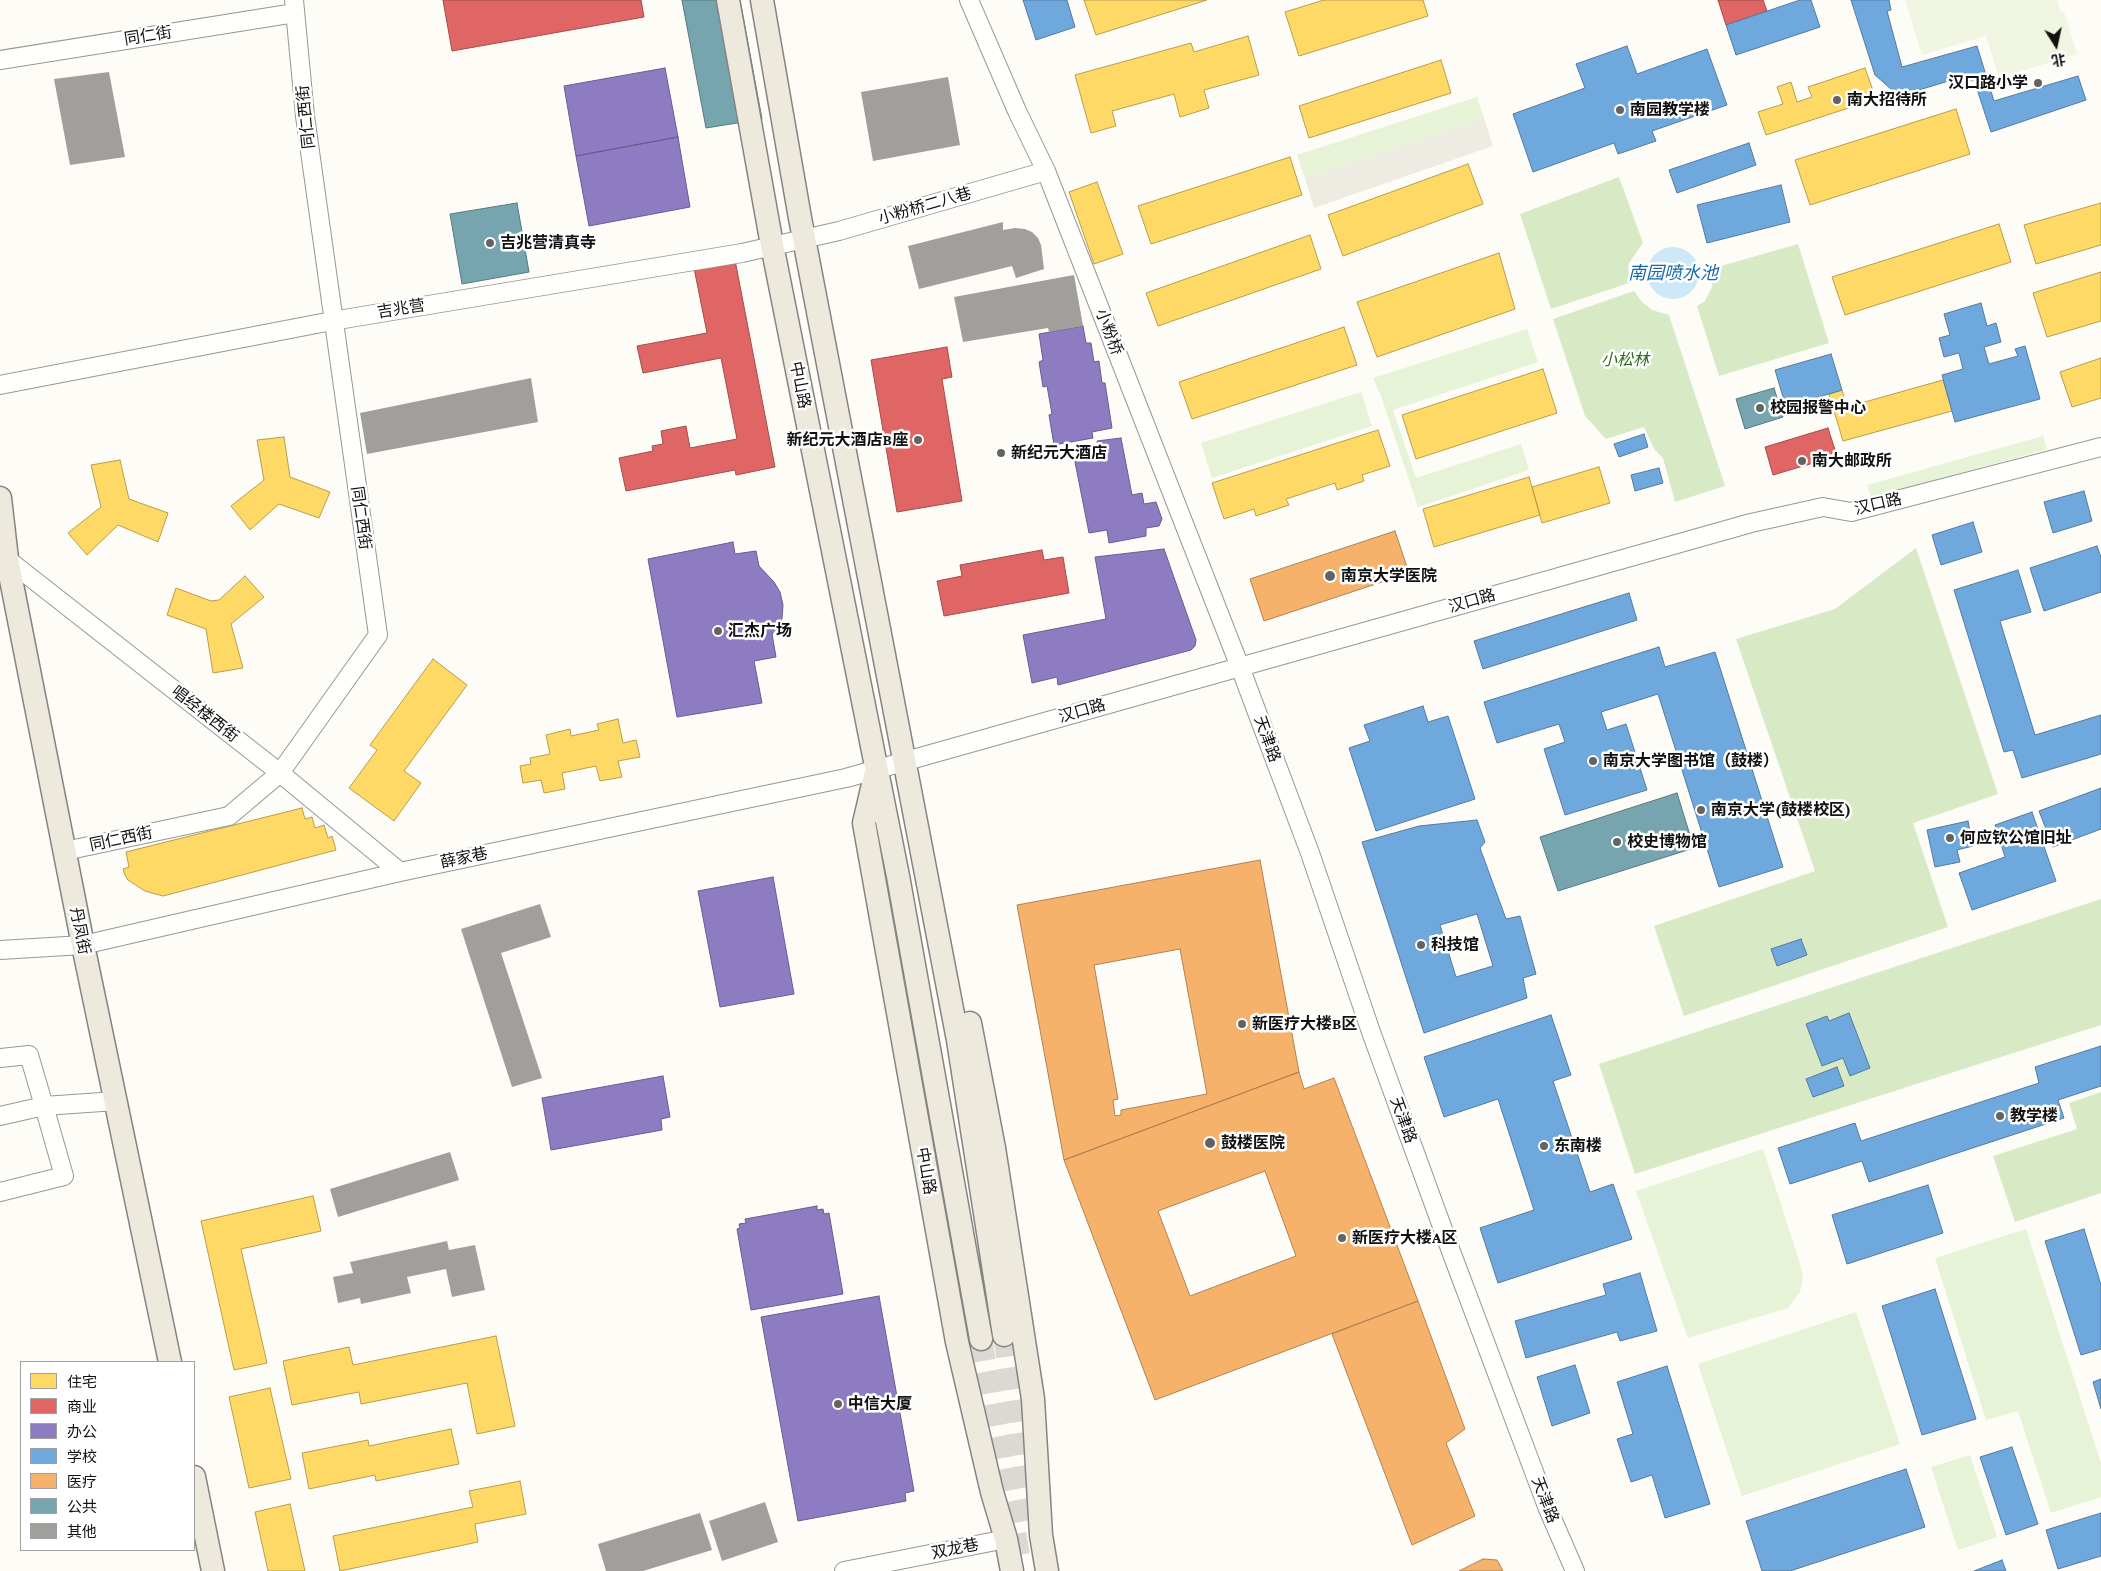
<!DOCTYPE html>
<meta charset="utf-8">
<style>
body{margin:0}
#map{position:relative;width:2101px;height:1571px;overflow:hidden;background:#fdfcf7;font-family:"Crimson Pro","Noto Sans SC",serif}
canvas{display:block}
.legend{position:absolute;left:20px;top:1361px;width:175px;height:190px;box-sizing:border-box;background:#fff;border:1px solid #a0a0a0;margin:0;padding:6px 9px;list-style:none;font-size:15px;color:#111}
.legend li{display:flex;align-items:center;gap:10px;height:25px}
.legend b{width:25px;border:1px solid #a0a0a0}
.north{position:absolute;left:2031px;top:20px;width:50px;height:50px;-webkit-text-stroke:4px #fff;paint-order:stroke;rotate:170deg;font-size:14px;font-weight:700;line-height:20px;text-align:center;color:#111}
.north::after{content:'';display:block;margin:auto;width:18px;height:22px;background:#111;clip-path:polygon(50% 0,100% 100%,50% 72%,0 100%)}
</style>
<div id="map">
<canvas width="2101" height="1571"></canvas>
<ul class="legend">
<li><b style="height:14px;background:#ffd966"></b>住宅</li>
<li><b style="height:14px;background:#e06666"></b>商业</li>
<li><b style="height:14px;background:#8e7cc3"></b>办公</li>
<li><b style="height:14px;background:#6fa8dc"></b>学校</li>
<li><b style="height:14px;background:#f6b26b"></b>医疗</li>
<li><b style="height:14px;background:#76a5af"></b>公共</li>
<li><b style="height:14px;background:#a19f9c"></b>其他</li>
</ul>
<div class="north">北</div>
</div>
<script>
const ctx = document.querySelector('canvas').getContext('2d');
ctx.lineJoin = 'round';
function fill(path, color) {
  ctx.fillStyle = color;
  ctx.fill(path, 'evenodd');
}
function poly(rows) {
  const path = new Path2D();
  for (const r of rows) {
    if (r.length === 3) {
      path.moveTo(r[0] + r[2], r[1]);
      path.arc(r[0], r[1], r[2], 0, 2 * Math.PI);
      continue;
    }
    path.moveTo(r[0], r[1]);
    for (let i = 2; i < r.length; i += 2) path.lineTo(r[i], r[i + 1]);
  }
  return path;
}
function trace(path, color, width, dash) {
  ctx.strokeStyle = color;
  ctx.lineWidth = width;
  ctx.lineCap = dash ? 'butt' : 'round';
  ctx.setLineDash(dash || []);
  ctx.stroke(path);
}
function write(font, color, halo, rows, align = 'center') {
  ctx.font = font + ' "Crimson Pro","Noto Sans SC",serif';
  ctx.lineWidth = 5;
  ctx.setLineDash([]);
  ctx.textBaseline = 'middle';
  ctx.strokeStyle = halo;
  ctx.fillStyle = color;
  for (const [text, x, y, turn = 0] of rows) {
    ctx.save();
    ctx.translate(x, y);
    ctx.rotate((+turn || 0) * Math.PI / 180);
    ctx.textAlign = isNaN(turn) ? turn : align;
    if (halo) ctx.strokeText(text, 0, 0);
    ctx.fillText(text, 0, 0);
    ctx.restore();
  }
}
fill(poly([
 [1477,97,1484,118,1305,178,1297,155],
 [1527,329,1538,362,1393,410,1416,478,1521,444,1529,470,1418,507,1381,396,1373,378],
 [1361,392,1372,426,1212,478,1201,443],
 [2043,436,2047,449,1871,498,1867,485],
 [1763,1149,1799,1260,1803,1276,1800,1292,1788,1308,1688,1338,1636,1191],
 [2026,1229,2101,1463,2101,1497,2051,1513,2018,1411,1986,1420,1935,1258],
 [1856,1312,1900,1444,1742,1496,1698,1364],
 [1970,1455,1997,1537,1958,1550,1931,1467]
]), '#e7f3d7');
fill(poly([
 [1619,177,1643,243,1629,263,1628,269,1632,282,1551,309,1520,214],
 [1798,244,1829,343,1719,376,1697,306,1705,301,1712,287,1714,268],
 [1634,291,1641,301,1652,310,1669,315,1725,486,1675,502,1663,458,1654,449,1644,427,1606,439,1585,416,1553,319],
 [1916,548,1998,794,1913,823,1948,927,1684,1016,1654,926,1815,871,1736,639,1835,609],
 [2101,899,2101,1025,1635,1174,1599,1064],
 [2101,1092,2101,1193,2015,1222,1993,1156,2077,1129,2069,1103]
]), '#d8eac5');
fill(poly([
 [1905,0,2057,0,2061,12,2064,11,2077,54,1999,78,1986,36,1922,55]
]), '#f0f6e1');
fill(poly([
 [1484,118,1493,146,1314,208,1305,178]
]), '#edebe2');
fill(poly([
 [1673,273,26]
]), '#cde8f7');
const homes = poly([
 [1084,0,1207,0,1096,35,1084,0],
 [1324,0,1423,0,1428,16,1299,56,1285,12,1324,0],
 [1248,36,1259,75,1204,90,1209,108,1180,117,1174,94,1112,111,1116,126,1091,133,1075,75,1191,43,1194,52,1248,36],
 [1441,60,1451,93,1309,138,1299,106,1441,60],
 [1865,68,1876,99,1766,135,1758,112,1783,104,1777,87,1791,82,1797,102,1812,97,1808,87,1865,68],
 [1956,109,1970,154,1810,205,1795,160,1956,109],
 [1290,157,1302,195,1151,244,1138,206,1290,157],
 [1468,164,1483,204,1343,256,1328,215,1468,164],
 [1097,182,1123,254,1094,264,1069,192,1097,182],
 [2101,203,2101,245,2036,264,2024,225,2101,203],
 [1999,224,2011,262,1845,315,1832,277,1999,224],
 [1310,235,1321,269,1158,326,1146,293,1310,235],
 [1499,253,1515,309,1377,357,1357,302,1499,253],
 [2101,272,2101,321,2047,337,2033,293,2101,272],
 [1344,327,1357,365,1192,419,1179,382,1344,327],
 [2101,358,2101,398,2072,407,2060,372,2101,358],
 [1543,369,1557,413,1416,459,1402,415,1543,369],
 [1943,380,1952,411,1843,441,1829,394,1842,390,1847,407,1943,380],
 [1378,430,1390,466,1362,475,1364,481,1337,490,1335,483,1286,499,1289,505,1256,516,1254,509,1224,519,1212,483,1378,430],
 [284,437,290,477,330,492,319,518,279,504,250,530,231,506,264,480,257,440,284,437],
 [120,460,129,499,168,513,158,542,118,525,87,555,68,533,101,507,91,465,120,460],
 [1599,467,1610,503,1542,523,1532,487,1599,467],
 [1529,477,1540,515,1434,547,1423,509,1529,477],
 [245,576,264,597,231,624,243,668,213,673,206,629,167,615,176,588,211,601,219,600,245,576],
 [433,659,467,685,404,771,421,783,394,821,349,788,377,750,370,745,433,659],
 [618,719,623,743,636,740,640,757,618,761,622,777,600,781,596,766,562,773,565,789,544,793,541,780,523,783,520,766,531,764,530,758,550,754,546,735,570,729,571,736,599,730,597,724,618,719],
 [302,808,305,819,312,817,315,828,324,825,328,838,332,836,336,850,163,896,145,891,128,880,125,875,123,869,129,867,126,852,302,808],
 [313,1196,321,1231,241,1249,267,1363,234,1370,201,1221,313,1196],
 [496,1336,515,1426,477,1434,467,1383,361,1404,359,1392,292,1405,283,1361,349,1347,353,1365,496,1336],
 [270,1388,291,1479,249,1488,229,1397,270,1388],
 [451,1429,459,1464,376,1481,375,1475,309,1489,302,1453,368,1440,369,1446,451,1429],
 [520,1481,526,1514,475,1524,478,1542,340,1571,333,1536,473,1507,469,1491,520,1481],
 [290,1504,305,1571,268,1571,255,1512,290,1504]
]);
fill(homes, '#ffd966');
trace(homes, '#b89d4c', 1);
const shops = poly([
 [443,0,641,0,644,17,452,51,443,0],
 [1718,0,1763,0,1767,11,1726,25,1718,0],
 [735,260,775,467,736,475,735,470,626,491,619,458,653,451,652,446,663,444,661,431,686,426,690,448,737,439,721,358,643,373,637,346,707,333,694,268,735,260],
 [947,347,952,377,942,379,962,501,897,512,871,360,947,347],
 [1828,428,1837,456,1773,475,1765,447,1828,428],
 [1042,550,1044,560,1063,557,1069,593,944,616,937,581,962,576,960,565,1042,550]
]);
fill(shops, '#e06666');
trace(shops, '#a24c4c', 1);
const offices = poly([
 [665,68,678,137,576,156,564,86,665,68],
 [678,137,690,207,589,226,576,156,678,137],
 [1083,326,1086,343,1091,343,1094,362,1099,361,1102,383,1105,383,1112,428,1092,432,1093,438,1054,445,1049,415,1052,414,1047,386,1043,387,1039,362,1043,360,1039,334,1083,326],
 [1121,438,1132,495,1142,493,1144,504,1156,502,1162,519,1159,526,1146,528,1146,536,1109,543,1107,530,1089,533,1074,457,1099,453,1097,441,1121,438],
 [733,542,735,554,756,551,759,566,774,582,780,592,783,605,782,618,779,628,772,634,776,657,754,661,762,703,677,717,648,559,733,542],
 [1164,549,1196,640,1195,646,1191,650,1058,685,1057,677,1032,683,1023,635,1106,619,1095,557,1164,549],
 [773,877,794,994,720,1007,698,891,773,877],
 [663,1076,670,1117,661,1119,662,1130,551,1150,542,1098,663,1076],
 [817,1206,817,1210,823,1209,824,1214,829,1213,843,1294,751,1310,737,1229,740,1228,739,1224,746,1223,745,1219,817,1206],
 [879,1296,914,1491,905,1493,906,1501,798,1521,761,1317,879,1296]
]);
fill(offices, '#8e7cc3');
trace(offices, '#685c8e', 1);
const schools = poly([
 [1023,0,1067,0,1075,27,1036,40,1023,0],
 [1800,0,1811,0,1820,27,1736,55,1726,25,1800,0],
 [1851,0,1889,0,1891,10,1887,11,1902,67,1977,46,1994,101,2078,76,2086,100,1991,132,1974,80,1954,86,1952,80,1899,96,1875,75,1851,0],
 [1627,46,1637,74,1707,49,1727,105,1652,131,1656,141,1618,154,1614,143,1533,172,1513,114,1585,88,1576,64,1627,46],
 [1749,143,1756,165,1677,193,1669,170,1749,143],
 [1781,185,1790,222,1707,243,1697,205,1781,185],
 [1981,303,1987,326,1996,323,2001,342,1984,347,1989,364,2018,356,2015,349,2025,346,2040,399,1955,422,1942,375,1963,369,1959,353,1944,357,1939,338,1950,335,1944,314,1981,303],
 [1831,354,1842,390,1786,407,1775,370,1831,354],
 [1644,434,1648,447,1619,457,1614,444,1644,434],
 [1659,468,1663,483,1635,491,1631,475,1659,468],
 [2084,491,2092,521,2053,533,2044,502,2084,491],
 [1973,522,1982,552,1941,565,1932,535,1973,522],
 [2097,546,2101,557,2101,592,2044,611,2030,568,2097,546],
 [2018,570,2031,612,2000,621,2035,735,2101,715,2101,754,2022,778,2013,750,2004,752,1954,590,2018,570],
 [1629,593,1637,620,1483,669,1474,641,1629,593],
 [1659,647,1665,667,1715,652,1783,867,1719,887,1658,694,1601,712,1607,730,1626,724,1647,790,1565,815,1544,749,1565,742,1559,724,1497,743,1484,702,1659,647],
 [1423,706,1428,722,1448,716,1475,799,1376,831,1349,748,1370,741,1364,725,1423,706],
 [2101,788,2101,829,2053,847,2039,811,2101,788],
 [2032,812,2056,881,1972,910,1959,873,2005,857,1995,825,2032,812],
 [1477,820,1485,842,1480,848,1506,919,1520,916,1536,974,1523,978,1527,998,1424,1033,1362,842,1419,826,1477,820],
 [1477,914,1493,966,1456,977,1440,925,1477,914],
 [1968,821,1973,846,1957,850,1960,862,1935,867,1927,830,1968,821],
 [1801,939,1807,955,1777,966,1771,949,1801,939],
 [1849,1013,1870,1068,1850,1076,1843,1058,1822,1066,1806,1024,1827,1016,1829,1021,1849,1013],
 [1551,1015,1571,1075,1553,1081,1590,1192,1613,1184,1632,1239,1498,1283,1480,1228,1534,1210,1498,1099,1444,1117,1424,1057,1551,1015],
 [2101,1046,2101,1086,2058,1100,2064,1118,1869,1182,1862,1161,1790,1184,1778,1148,1855,1123,1861,1141,2039,1083,2035,1067,2101,1046],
 [1837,1067,1844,1086,1813,1097,1806,1079,1837,1067],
 [1928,1185,1943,1233,1847,1264,1832,1215,1928,1185],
 [2084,1229,2101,1285,2101,1349,2081,1355,2045,1241,2084,1229],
 [1640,1273,1657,1331,1620,1341,1617,1332,1526,1358,1515,1321,1606,1295,1603,1284,1640,1273],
 [1935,1289,1976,1419,1922,1435,1882,1306,1935,1289],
 [1575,1365,1590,1413,1552,1426,1537,1377,1575,1365],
 [1667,1366,1710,1504,1665,1518,1652,1475,1631,1482,1617,1439,1633,1434,1617,1382,1667,1366],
 [2101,1379,2101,1409,2093,1382,2101,1379],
 [2012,1447,2038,1524,2006,1535,1980,1457,2012,1447],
 [1906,1469,1925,1527,1790,1571,1762,1571,1746,1521,1906,1469],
 [2101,1513,2101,1556,2058,1569,2046,1530,2101,1513],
 [2002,1560,2006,1571,1974,1571,2002,1560]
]);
fill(schools, '#6fa8dc');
trace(schools, '#537b9f', 1);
const health = poly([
 [1395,531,1409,573,1264,621,1250,579,1395,531],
 [1260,860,1299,1072,1064,1160,1017,905,1260,860],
 [1180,949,1207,1094,1121,1110,1121,1115,1115,1116,1113,1100,1118,1099,1094,965,1180,949],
 [1299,1072,1304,1089,1334,1078,1418,1301,1155,1400,1064,1160,1299,1072],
 [1265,1171,1296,1256,1190,1296,1158,1211,1265,1171],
 [1418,1301,1465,1429,1446,1443,1475,1516,1412,1545,1332,1334,1418,1301],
 [1483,1559,1497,1560,1503,1571,1459,1571,1483,1559]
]);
fill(health, '#f6b26b');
trace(health, '#b18250', 1);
const public = poly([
 [682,0,740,0,762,119,706,128,682,0],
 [517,203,529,272,462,284,450,214,517,203],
 [1774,388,1783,417,1745,429,1736,399,1774,388],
 [1677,793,1694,848,1558,891,1540,837,1677,793]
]);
fill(public, '#76a5af');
trace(public, '#587980', 1);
fill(poly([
 [109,72,125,157,70,165,54,79],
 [948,77,960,145,873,161,861,92],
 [1003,222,1003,230,1015,228,1025,229,1032,232,1038,238,1041,245,1044,269,1016,278,1012,266,919,289,908,246],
 [1074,275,1083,326,1049,332,1048,328,963,342,954,297],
 [531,378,538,422,367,454,360,413],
 [540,904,551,937,501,953,542,1078,512,1087,461,929],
 [450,1152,459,1180,338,1217,330,1189],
 [447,1241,449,1250,475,1245,485,1290,452,1297,446,1269,407,1277,411,1293,361,1304,360,1298,338,1303,333,1277,353,1273,350,1262],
 [765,1502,778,1542,722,1561,709,1521],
 [700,1513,712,1550,643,1571,606,1571,598,1544]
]), '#a19f9c');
trace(poly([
 [1004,1335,1032,1530],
 [981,1339,1019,1555]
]), '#dad9d4', 22, [22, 11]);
const minor = poly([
 [969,0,1017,111,1046,171,1240,667,1310,853,1371,1032,1452,1254,1548,1509,1575,1571],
 [0,60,295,13],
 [0,385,332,321,742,253,839,231,1046,171],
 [7,559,280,773,400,872],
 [65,851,229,816,280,773,378,635,305,116,294,0],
 [0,950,83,945,400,872,846,778,1751,523,1823,507,1851,512,2101,447],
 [0,1058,29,1055,44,1106,116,1101],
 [0,1116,44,1106,64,1176,0,1192],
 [844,1571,1006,1539]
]);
const major = poly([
 [728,0,772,245,898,876,981,1339],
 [762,0,800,218,958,1040,1004,1335],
 [0,498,7,559,83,945,170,1362],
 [875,776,864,823,957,1342,992,1492,1006,1539,1012,1571],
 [970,1023,994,1148,1033,1399,1041,1535,1047,1571],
 [194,1477,213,1571]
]);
trace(minor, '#979795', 20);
trace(major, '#858482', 25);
trace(minor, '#fffffe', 18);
trace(major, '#ede9dc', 22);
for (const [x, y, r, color] of [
 [2038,83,5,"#646362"],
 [1837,100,5,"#646362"],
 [1620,110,5,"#646362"],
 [490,243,5,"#646362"],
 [1760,408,5,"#646362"],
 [918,440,5,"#646362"],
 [1001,453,5,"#646362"],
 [1802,461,5,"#646362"],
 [1330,576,6,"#646362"],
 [718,631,5,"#646362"],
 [1593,761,5,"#646362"],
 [1701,810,5,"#646362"],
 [1950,838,5,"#646362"],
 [1617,842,5,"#646362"],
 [1421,945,5,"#646362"],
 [1242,1024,5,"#646362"],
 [2000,1116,5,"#646362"],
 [1210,1143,6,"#646362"],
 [1544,1146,5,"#646362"],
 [1342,1238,5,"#646362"],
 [838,1404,5,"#646362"]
]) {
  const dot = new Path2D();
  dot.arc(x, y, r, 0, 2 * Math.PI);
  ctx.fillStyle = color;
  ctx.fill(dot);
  trace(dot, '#fff', 2);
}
write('16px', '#111', '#fff', [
 ["同仁街",148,36,-9],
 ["同仁西街",306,117,-96],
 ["小粉桥二八巷",925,206,-16],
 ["吉兆营",401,309,-9],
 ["小粉桥",1109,332,69],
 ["中山路",800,385,79],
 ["汉口路",1878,504,-13],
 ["同仁西街",361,518,82],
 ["汉口路",1472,601,-16],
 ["汉口路",1082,711,-16],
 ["唱经楼西街",205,714,38],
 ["天津路",1267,739,70],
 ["同仁西街",121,839,-12],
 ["薛家巷",464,858,-12],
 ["丹凤街",80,931,79],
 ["天津路",1403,1120,70],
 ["中山路",926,1171,80],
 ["天津路",1545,1500,69],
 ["双龙巷",955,1549,-11]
]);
write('bold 16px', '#111', '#fff', [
 ["汉口路小学",2028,83,"right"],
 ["南大招待所",1847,100],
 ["南园教学楼",1630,110],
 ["吉兆营清真寺",500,243],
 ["校园报警中心",1770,408],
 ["新纪元大酒店B座",908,440,"right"],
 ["新纪元大酒店",1011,453],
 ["南大邮政所",1812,461],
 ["南京大学医院",1341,576],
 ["汇杰广场",728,631],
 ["南京大学图书馆（鼓楼）",1603,761],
 ["南京大学(鼓楼校区)",1711,810],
 ["何应钦公馆旧址",1960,838],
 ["校史博物馆",1627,842],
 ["科技馆",1431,945],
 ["新医疗大楼B区",1252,1024],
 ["教学楼",2010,1116],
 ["鼓楼医院",1221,1143],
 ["东南楼",1554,1146],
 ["新医疗大楼A区",1352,1238],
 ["中信大厦",848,1404]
], 'left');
write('italic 16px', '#2f6b1f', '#fff', [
 ["小松林",1625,360]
]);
write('italic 18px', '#1768a6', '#fff', [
 ["南园喷水池",1673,273]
]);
</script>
